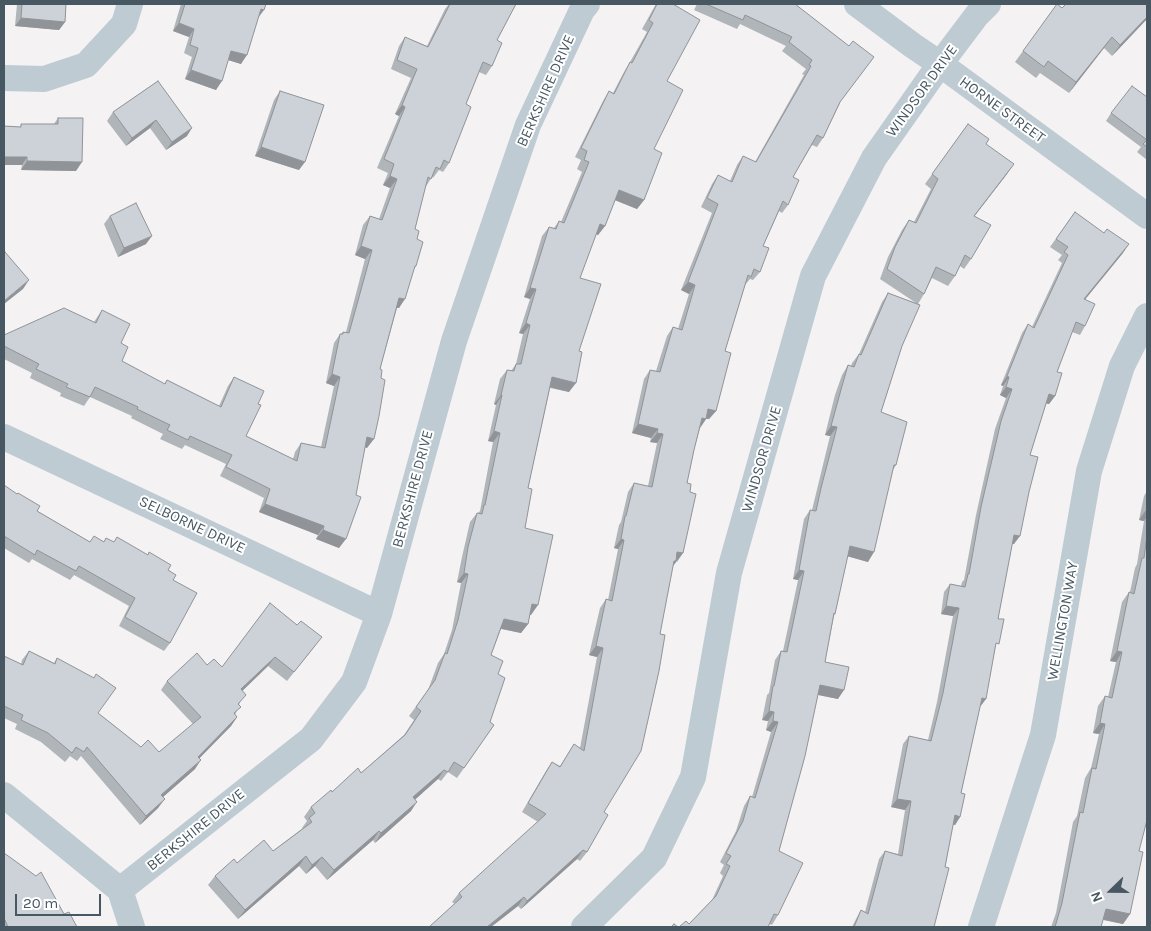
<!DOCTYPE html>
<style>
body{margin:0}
#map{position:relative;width:1151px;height:931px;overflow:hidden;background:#f4f2f2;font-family:Karla,sans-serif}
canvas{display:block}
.frame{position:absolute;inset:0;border:5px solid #475862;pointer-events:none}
.north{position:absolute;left:1086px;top:866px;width:50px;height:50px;-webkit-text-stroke:4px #fff;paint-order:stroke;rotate:248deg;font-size:14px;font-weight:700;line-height:20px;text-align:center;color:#475862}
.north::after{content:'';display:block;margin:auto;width:18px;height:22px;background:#475862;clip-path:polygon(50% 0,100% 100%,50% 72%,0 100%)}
.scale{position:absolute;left:15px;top:894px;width:86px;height:22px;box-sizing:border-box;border:2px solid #475862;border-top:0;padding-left:6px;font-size:15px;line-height:18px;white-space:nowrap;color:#475862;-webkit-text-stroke:4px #fff;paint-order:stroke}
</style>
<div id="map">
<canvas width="1151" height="931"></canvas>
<div class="frame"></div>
<div class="north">N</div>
<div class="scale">20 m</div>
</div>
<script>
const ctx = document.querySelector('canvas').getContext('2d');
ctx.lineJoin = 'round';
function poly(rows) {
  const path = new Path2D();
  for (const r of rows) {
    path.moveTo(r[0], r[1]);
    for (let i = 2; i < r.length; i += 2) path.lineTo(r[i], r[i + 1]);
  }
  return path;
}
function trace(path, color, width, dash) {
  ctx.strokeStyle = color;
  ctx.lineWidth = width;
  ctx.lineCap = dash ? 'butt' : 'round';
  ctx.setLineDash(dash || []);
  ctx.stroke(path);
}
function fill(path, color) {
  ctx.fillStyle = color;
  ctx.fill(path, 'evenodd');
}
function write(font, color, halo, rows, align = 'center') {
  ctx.font = font + ' Karla,sans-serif';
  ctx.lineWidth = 4;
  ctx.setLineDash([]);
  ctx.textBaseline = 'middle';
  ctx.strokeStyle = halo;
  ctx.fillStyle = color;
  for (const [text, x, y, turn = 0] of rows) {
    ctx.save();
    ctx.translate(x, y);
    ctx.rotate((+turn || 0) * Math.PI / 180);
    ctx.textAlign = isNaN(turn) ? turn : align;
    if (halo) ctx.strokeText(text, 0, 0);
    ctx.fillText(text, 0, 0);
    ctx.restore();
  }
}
trace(poly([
 [857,4,912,45,940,64,1147,216],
 [4,78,44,79,86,65,124,24,130,4],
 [4,437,379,614],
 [4,795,120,890,132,927],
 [120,890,311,739,354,682,379,614,454,341,528,125,582,10,587,4],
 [584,927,654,858,693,777,729,573,813,276,874,158,940,64,977,15,988,4],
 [981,927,1043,735,1089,471,1122,366,1147,316]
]), '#becbd3', 26);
fill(poly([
 [17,4,66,4,65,22,59,30,15,26],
 [181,4,266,4,258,18,241,64,228,60,216,90,185,79,192,57,184,53,189,37,173,31],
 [449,4,516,4,497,40,492,66,486,75,479,72,466,104,449,163,443,172,439,170,433,178,432,177,425,188,415,229,417,239,416,266,413,271,399,308,397,308,380,369,367,448,365,447,339,548,316,539,318,535,259,512,264,498,220,476,226,464,185,445,182,449,160,439,163,434,131,418,132,416,90,397,84,406,60,396,61,393,30,378,32,373,4,359,4,335,94,322,102,310,121,343,122,361,164,384,167,380,219,406,228,386,234,377,258,404,246,436,293,459,295,452,301,443,321,447,334,386,326,383,334,343,340,334,341,334,343,332,346,332,365,259,355,255,363,225,370,216,379,219,390,188,383,185,388,173,377,168,399,116,395,114,411,78,391,69,399,46,405,37,427,46,445,9],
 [656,4,673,4,667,81,644,200,637,209,615,200,605,226,598,235,596,234,580,278,579,351,569,392,550,388,528,488,525,528,531,615,530,615,528,624,521,633,501,629,491,655,498,674,490,722,494,725,457,778,448,772,441,781,438,779,415,799,411,811,375,843,373,840,327,880,315,866,306,874,299,866,238,919,208,885,215,876,237,863,273,851,303,828,302,828,307,821,304,817,311,807,361,773,404,735,414,720,409,716,428,690,438,663,444,654,452,630,461,583,457,582,462,557,470,522,477,513,478,513,480,511,493,442,488,441,496,405,494,404,500,379,507,370,511,371,516,364,523,334,519,333,530,299,524,297,542,236,549,227,554,228,559,221,561,222,582,172,577,169,581,160,575,157,603,101,609,91,613,93,624,72,630,62,647,32,642,29],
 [697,4,795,4,840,103,823,138,817,147,812,145,793,177,788,205,782,213,779,211,763,246,760,272,753,280,750,279,745,285,725,351,716,411,709,419,706,419,700,428,694,450,687,483,683,553,677,562,676,561,673,565,604,812,587,852,580,861,577,859,521,909,518,906,491,927,429,927,455,904,452,902,459,893,538,822,522,812,546,771,552,762,560,766,574,744,580,748,597,657,589,655,600,608,606,599,608,600,618,549,614,548,619,525,621,522,628,492,634,483,648,486,657,443,650,442,651,438,632,433,644,379,650,370,656,371,667,336,673,327,678,329,689,294,681,290,712,213,701,207,712,184,718,175,730,181,737,165,743,156,755,162,804,75,802,74,806,69,782,51,786,46,740,24,737,29,694,10],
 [1062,8,1147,19,1112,56,1104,48,1069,93,1040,73,1036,78,1015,62,1023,51],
 [158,81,187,136,166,150,150,128,126,146,107,121,113,112],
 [280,91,299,170,255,156,274,100],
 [1147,97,1147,160,1137,152,1141,147,1106,121,1111,113],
 [58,118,76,171,21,170,22,165,4,165,4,126,20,127,21,124,54,124],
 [968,124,986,144,1007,174,974,216,971,259,964,269,960,266,955,276,948,286,932,278,924,294,918,304,902,346,881,412,896,465,893,470,868,562,847,556,835,614,834,616,825,662,838,699,818,695,779,851,778,915,772,925,770,924,689,924,712,900,723,876,720,873,724,865,720,862,736,831,744,806,750,796,752,797,771,732,766,730,768,721,762,720,767,695,769,693,775,660,781,651,783,651,798,580,793,579,804,519,810,510,812,510,830,436,825,435,835,395,842,375,848,365,851,366,852,363,859,354,882,302,888,293,916,303,880,279,888,257,902,230,909,220,914,222,931,189,925,184],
 [1075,212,1123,253,1085,299,1085,326,1080,335,1072,332,1057,372,1055,396,1049,404,1046,403,1030,455,1014,544,1012,544,998,619,995,650,980,707,961,793,960,817,955,825,953,825,934,927,852,927,856,919,861,910,865,912,879,859,885,851,898,854,905,810,891,807,903,744,909,736,928,740,937,702,953,616,941,614,944,592,950,584,961,586,962,582,964,580,976,515,995,429,1006,398,1000,395,1003,386,1001,385,1022,333,1028,324,1032,327,1062,263,1058,260,1062,255,1050,247],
 [110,216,146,244,118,257,104,224],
 [4,485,37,511,90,542,104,542,168,570,173,580,170,643,164,651,119,626,129,606,74,575,70,580,32,559,29,563,4,548],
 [1147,491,1147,820,1139,851,1130,914,1123,924,1103,920,1101,927,1051,927,1056,913,1073,822,1077,816,1085,778,1091,768,1099,734,1093,733,1098,706,1105,696,1108,697,1116,662,1110,661,1122,602,1129,592,1130,592,1135,568,1137,564,1144,521,1139,520,1144,496],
 [315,646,287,681,268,666,242,691,239,706,235,715,237,717,231,726,199,758,195,769,163,797,158,808,140,825,81,756,77,761,70,756,65,762,41,742,15,729,17,724,4,718,4,656,21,664,22,660,29,651,54,663,57,658,98,713,141,747,159,752,193,724,161,690,167,681,207,665,222,667],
 [4,853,64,914,77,927,4,927]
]), '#b0b5ba');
fill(poly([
 [261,9,264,10,258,18],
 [1147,17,1147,19,1112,56,1120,45],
 [21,18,65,22,59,30,15,26],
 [179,23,194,29,189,37,173,31],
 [1112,37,1104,48,1069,93,1076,82],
 [231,51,247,55,241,64,225,59],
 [191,70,222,81,216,90,185,79],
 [402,105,405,107,399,116,395,114],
 [156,120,150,128,126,146,132,138],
 [192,128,187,136,166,150,172,142],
 [261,147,305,162,299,170,255,156],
 [4,157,27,157,22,165,4,165],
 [27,161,82,162,76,171,21,170],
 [1014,164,1007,174,967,226,974,216],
 [390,176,397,179,390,188,383,185],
 [619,190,644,200,637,209,612,199],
 [600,224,605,226,598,235,593,233],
 [152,236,146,244,118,257,124,248],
 [1129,244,1123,253,1079,307,1084,299],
 [361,246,372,250,365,259,355,255],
 [29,280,23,289,4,304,4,301],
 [688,282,695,285,689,294,681,290],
 [530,288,536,289,530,299,524,297],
 [399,298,405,299,399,308,393,307],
 [526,323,530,325,523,334,519,333],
 [332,374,340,377,334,386,326,383],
 [1007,376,1009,377,1003,386,1001,385],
 [552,377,576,383,569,392,545,386],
 [1006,387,1012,389,1006,398,1000,395],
 [1049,394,1055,396,1049,404,1043,403],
 [501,395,502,395,496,405,494,404],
 [708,409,716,411,709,419,702,418],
 [702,418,706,419,700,428],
 [638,424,658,429,651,438,632,433],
 [831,426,837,427,830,436,825,435],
 [494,431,500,433,493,442,488,441],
 [657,433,663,434,657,443,650,442],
 [367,437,374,439,367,448,361,446],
 [265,504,324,526,318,535,259,512],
 [1146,510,1147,510,1147,517,1144,521,1139,520],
 [323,530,346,539,339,548,316,539],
 [1014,535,1020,536,1014,544,1008,543],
 [621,539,624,540,618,549,614,548],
 [850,546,874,552,868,562,843,555],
 [677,552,683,553,670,570],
 [799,570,804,571,798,580,793,579],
 [464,573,468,574,461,583,457,582],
 [532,604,538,605,531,615,525,614],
 [946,606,959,608,953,616,941,614],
 [504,619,528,624,521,633,498,628],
 [596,646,603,648,597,657,589,655],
 [1117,651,1122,652,1116,662,1110,661],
 [275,657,268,666,235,698,241,689],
 [820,685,844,690,838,699,814,694],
 [982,698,986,699,980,707],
 [769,711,774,712,768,721,762,720],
 [237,717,231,726,192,766,198,757],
 [773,721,778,722,771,732,766,730],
 [1100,723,1105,724,1099,734,1093,733],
 [201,760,195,769,155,804,161,795],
 [444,770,438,779,407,807,413,797],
 [165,799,158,808,140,825,146,816],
 [897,799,911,801,905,810,891,807],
 [417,802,411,811,375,843,381,833],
 [955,815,960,817,955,825,949,823],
 [379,831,373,840,327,880,334,870],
 [583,850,577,859,521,909,527,901],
 [306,856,299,866,238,919,245,910],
 [322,857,315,866,306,874,312,865],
 [524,897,518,906,491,927,487,927],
 [1106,909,1130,914,1123,924,1100,919]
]), '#909397');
const building = poly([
 [22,4,66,4,65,22,21,18,22,4],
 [185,4,266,4,264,10,261,9,247,55,231,51,222,81,191,70,198,48,190,45,194,29,179,23,185,4],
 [450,4,516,4,497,40,502,43,492,66,483,62,466,104,471,107,449,163,444,160,440,169,436,167,431,179,428,177,415,229,419,231,417,239,423,242,416,266,415,266,405,299,399,298,380,369,382,370,381,378,385,380,379,416,374,439,367,437,356,495,361,497,346,539,323,530,324,526,265,504,270,489,226,467,232,455,190,436,188,440,167,430,170,425,137,409,138,407,95,387,90,397,66,387,68,384,36,369,39,364,4,346,4,335,64,308,96,323,102,310,130,324,121,343,128,347,122,361,165,384,167,380,221,407,234,377,264,391,258,404,261,405,246,436,297,461,301,443,325,448,340,377,332,374,340,334,343,334,343,332,349,333,372,250,361,246,370,216,382,220,397,179,390,176,394,164,384,159,405,107,402,105,417,69,397,60,405,37,428,47,450,4],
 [657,4,673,4,700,20,667,81,683,90,654,149,662,153,644,200,619,190,605,226,600,224,580,278,601,284,579,351,582,352,576,383,552,377,528,488,532,489,525,528,553,535,538,605,532,604,528,624,504,619,491,655,503,661,498,674,505,678,490,722,494,725,464,768,454,762,448,772,444,770,413,797,417,802,381,833,379,831,334,870,322,857,312,865,306,856,245,910,215,876,234,859,237,863,264,840,273,851,312,822,309,818,315,813,311,807,331,790,332,792,358,768,361,773,405,735,421,711,416,707,435,680,445,653,447,654,458,620,468,574,464,573,468,547,477,513,482,514,484,505,485,505,500,433,494,431,502,395,501,395,507,370,514,371,516,364,521,364,530,325,526,323,536,289,530,288,549,227,556,229,559,221,564,223,589,162,584,160,587,151,581,148,609,91,614,94,630,62,632,63,653,23,649,20,657,4],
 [706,4,795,4,849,46,853,41,874,57,840,102,823,138,817,135,793,177,799,180,788,205,783,201,763,246,769,248,760,272,754,269,751,277,748,275,725,351,731,353,716,411,708,409,706,419,702,418,694,450,687,483,691,484,690,492,696,494,683,553,677,552,676,561,674,561,660,634,665,635,659,671,641,751,604,812,608,815,587,852,583,850,527,901,524,897,487,927,429,927,462,897,459,893,546,814,528,803,552,762,560,767,574,744,584,751,603,648,596,646,606,599,612,601,624,540,621,539,625,516,626,516,634,483,652,487,663,434,657,433,658,429,638,424,650,370,660,372,673,327,682,330,695,285,688,282,718,204,707,198,718,175,732,182,743,156,756,162,811,66,809,65,812,60,789,42,792,37,745,15,743,20,706,4],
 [1057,4,1062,8,1066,4,1147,4,1147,17,1120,45,1112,37,1076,82,1048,61,1044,67,1023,51,1057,4],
 [158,81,192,128,172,142,156,120,132,138,113,112,158,81],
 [1132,86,1147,97,1147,147,1143,144,1147,140,1111,113,1132,86],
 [280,91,324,105,305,162,261,147,280,91],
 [58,118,83,118,82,162,27,161,27,157,4,157,4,126,21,127,21,124,58,124,58,118],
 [968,124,989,139,986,144,1014,164,974,216,991,225,971,259,965,255,955,276,936,267,924,294,887,269,895,247,909,220,916,223,938,179,932,174,968,124],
 [136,203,152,236,124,248,110,216,136,203],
 [1075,212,1104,233,1107,229,1129,244,1084,299,1095,304,1085,326,1076,322,1057,372,1062,373,1055,396,1049,394,1030,455,1038,457,1029,492,1020,536,1014,535,998,619,1004,619,999,644,996,643,986,699,982,698,961,793,965,794,960,817,955,815,945,867,949,868,934,927,854,927,861,910,868,914,885,851,902,856,911,801,897,799,909,736,931,741,943,693,959,608,946,606,950,584,965,587,968,574,969,574,981,507,1001,421,1012,389,1006,387,1009,377,1007,376,1028,324,1034,328,1068,255,1064,252,1068,247,1056,239,1075,212],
 [5,252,29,280,4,301,4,253,5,252],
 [888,293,920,305,902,346,881,412,907,422,896,465,894,465,874,552,850,546,835,614,834,613,825,662,849,667,844,690,820,685,805,756,779,851,803,863,778,915,774,914,768,927,679,927,686,921,689,924,716,896,730,866,726,864,731,856,726,853,743,821,750,796,755,798,778,722,773,721,774,712,769,711,773,686,774,686,781,651,787,652,804,571,799,570,810,510,816,511,821,488,837,427,831,426,842,386,848,365,854,367,859,354,861,355,888,293],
 [4,485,17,494,18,493,40,506,37,511,90,542,94,536,104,542,106,538,114,542,117,537,148,555,149,552,171,565,168,570,176,575,173,580,197,593,170,643,125,617,135,598,79,566,76,571,37,550,35,555,4,536,4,485],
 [1147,536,1147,820,1139,851,1143,852,1130,914,1106,909,1101,927,1055,927,1062,903,1080,812,1083,813,1092,768,1096,769,1105,724,1100,723,1105,696,1112,698,1122,652,1117,651,1129,592,1134,594,1142,558,1144,558,1147,536],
 [270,603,297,625,301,621,322,637,294,672,275,657,241,689,246,695,238,704,241,707,234,713,237,717,198,757,201,760,161,795,165,799,146,816,87,747,84,752,76,747,72,753,48,733,21,720,23,715,4,706,4,656,23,665,29,651,55,664,57,658,94,678,96,674,116,688,98,713,141,747,148,740,159,752,201,717,167,681,197,653,207,665,214,659,222,667,270,603],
 [4,853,36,876,41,872,64,914,69,912,77,927,8,927,4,918,4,853],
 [674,924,678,927,671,927,674,924]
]);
fill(building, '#cdd2d8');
trace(building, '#909397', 1);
write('15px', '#475862', '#fff', [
 ["BERKSHIRE DRIVE",546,91,-66],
 ["WINDSOR DRIVE",922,91,-54],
 ["HORNE STREET",1002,110,36],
 ["WINDSOR DRIVE",762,459,-74],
 ["BERKSHIRE DRIVE",413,489,-75],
 ["SELBORNE DRIVE",192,525,25],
 ["WELLINGTON WAY",1063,621,-80],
 ["BERKSHIRE DRIVE",196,830,-39]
]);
</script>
